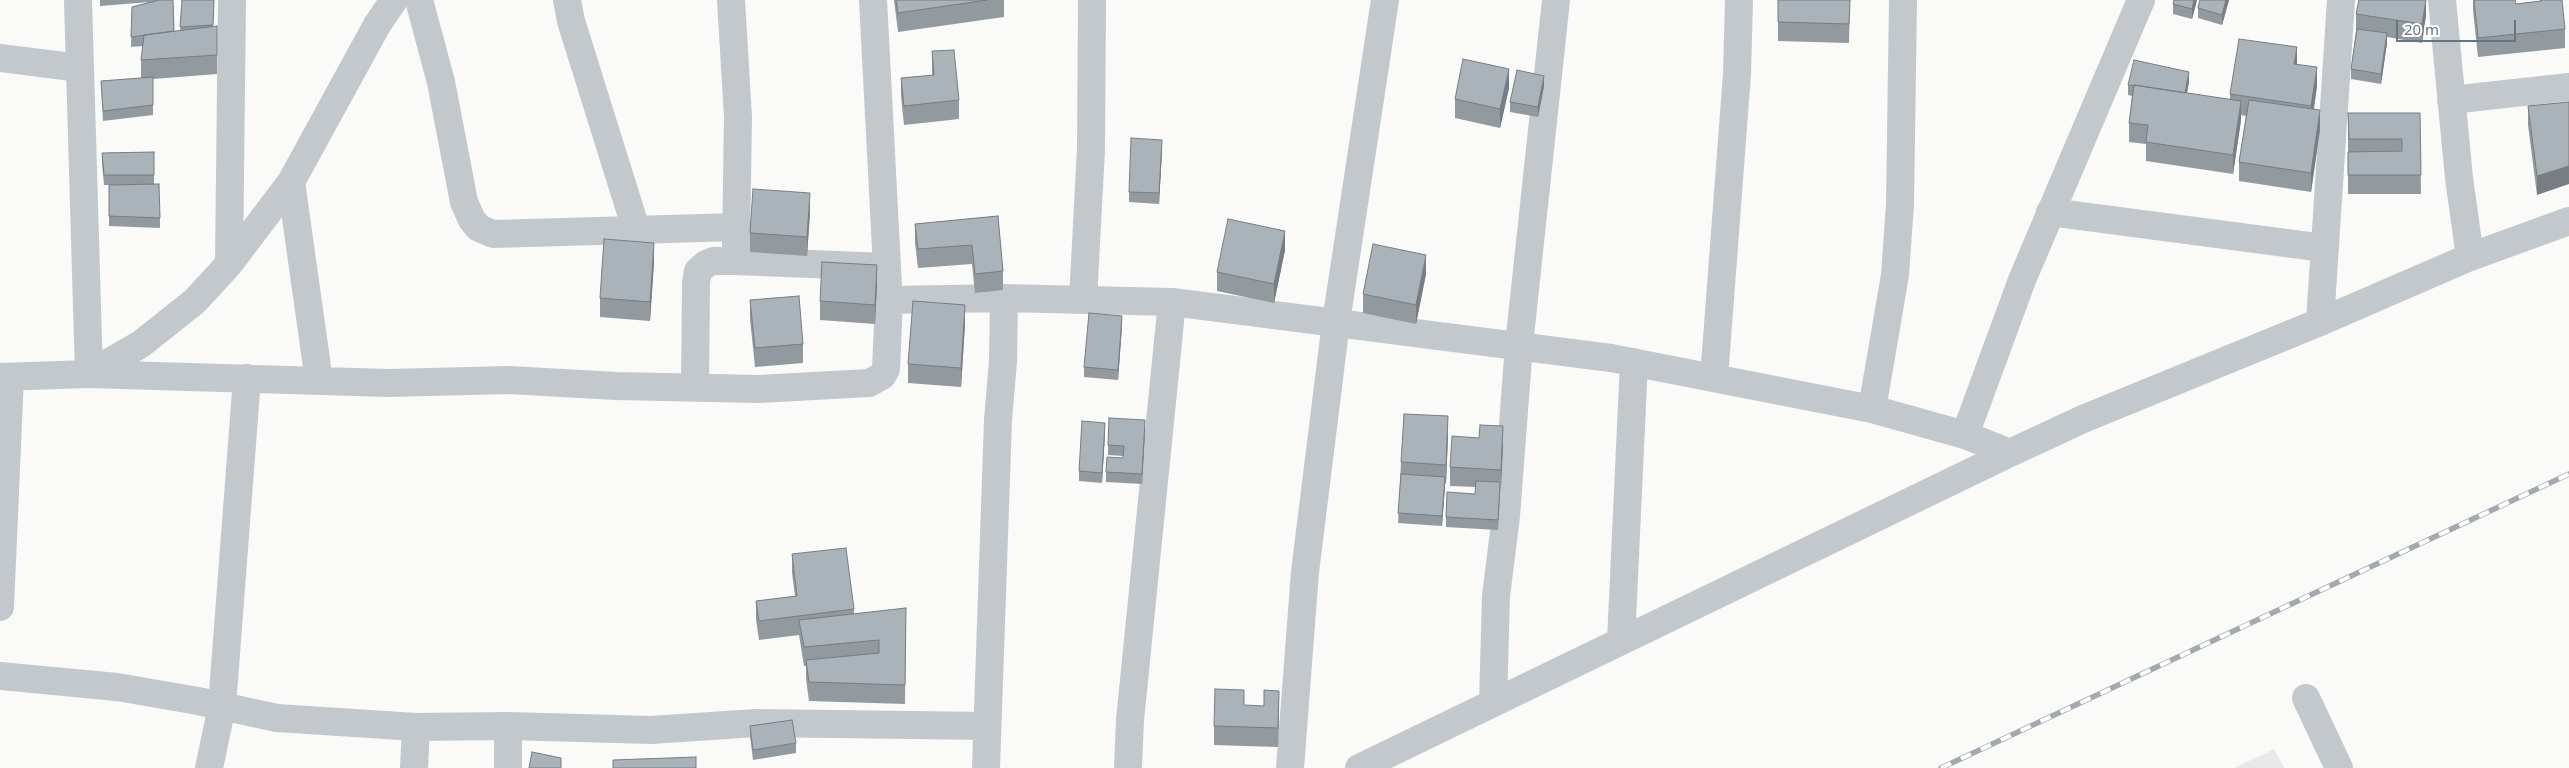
<!DOCTYPE html>
<style>
body{margin:0}
#map{position:relative;width:2569px;height:768px;overflow:hidden;background:#fafaf8;font-family:"Noto Sans",sans-serif}
canvas{display:block}
.scale{position:absolute;left:2396px;top:20px;width:120px;height:22px;box-sizing:border-box;border:2px solid #657683;border-top:0;padding-left:6px;font-size:15px;line-height:18px;white-space:nowrap;color:#657683;-webkit-text-stroke:4px #fff;paint-order:stroke}
</style>
<div id="map">
<canvas width="2569" height="768"></canvas>
<div class="scale">20 m</div>
</div>
<script>
const ctx = document.querySelector('canvas').getContext('2d');
ctx.lineJoin = 'round';
function fill(path, color) {
  ctx.fillStyle = color;
  ctx.fill(path, 'evenodd');
}
function poly(rows) {
  const path = new Path2D();
  for (const r of rows) {
    path.moveTo(r[0], r[1]);
    for (let i = 2; i < r.length; i += 2) path.lineTo(r[i], r[i + 1]);
  }
  return path;
}
function trace(path, color, width, dash) {
  ctx.strokeStyle = color;
  ctx.lineWidth = width;
  ctx.lineCap = dash ? 'butt' : 'round';
  ctx.setLineDash(dash || []);
  ctx.stroke(path);
}
fill(poly([
 [2274,749,2284,768,2234,768]
]), '#e8e9e9');
trace(poly([
 [78,0,89,374],
 [419,0,441,82,464,202,472,220,479,228,493,234,737,227],
 [567,0,571,21,636,229],
 [731,0,738,117,736,247],
 [873,0,888,286],
 [2442,0,2459,178,2470,257,2569,221],
 [0,58,80,68],
 [2451,100,2569,87],
 [291,182,319,381],
 [2050,212,2324,248],
 [229,264,232,0],
 [1083,300,1091,149,1092,0],
 [2320,322,2341,0],
 [89,374,141,344,195,301,229,264,291,182,377,25,394,0],
 [0,377,89,374,389,383,509,380,616,386,759,389,869,383,882,376,886,369,889,300,1004,298],
 [1714,378,1737,74,1739,0],
 [695,387,696,283,698,271,706,264,713,261,735,261,887,267],
 [1872,409,1895,275,1900,204,1903,0],
 [1965,435,2022,280,2141,0],
 [0,607,10,377],
 [1621,641,1634,362],
 [0,676,117,687,198,701,277,718,416,727,508,726,651,730,756,723,987,726],
 [2306,698,2339,768],
 [1493,703,1496,596,1506,516,1519,345,1556,0],
 [508,726,508,768],
 [209,768,222,706,247,378],
 [414,768,416,727],
 [986,768,998,420,1003,361,1004,298,1172,302,1611,358,1872,409,1965,435,2010,453,2083,419,2320,322,2470,257],
 [1128,768,1130,720,1172,302],
 [1290,768,1305,572,1336,322,1385,0],
 [1359,768,2010,453]
]), '#c3c8cc', 28);
const rail = poly([
 [1941,768,2569,474]
]);
trace(rail, '#a2aab0', 5.5);
trace(rail, '#fff', 4, [11]);
fill(poly([
 [100,0,173,0,174,31,180,31,182,0,214,0,213,27,217,26,217,74,153,79,153,115,103,121,101,81,141,78,141,60,143,46,131,47,132,7,150,2,100,6],
 [894,0,1004,0,1004,17,898,32],
 [1778,0,1850,0,1849,43,1778,41],
 [2197,0,2192,19,2173,14,2173,4],
 [2229,0,2222,25,2198,18,2198,8],
 [2426,0,2426,15,2422,43,2387,37,2387,43,2381,84,2351,79,2351,69,2356,31,2356,14],
 [2473,0,2515,0,2516,4,2540,1,2540,0,2562,0,2565,29,2565,48,2478,57,2473,10],
 [932,51,959,100,959,119,904,125,901,96,901,78,932,75],
 [2297,64,2317,86,2314,109,2320,129,2311,192,2239,181,2239,162,2246,116,2241,115,2241,120,2233,174,2146,161,2146,144,2129,142,2129,123,2132,96,2128,95,2128,85,2189,82,2187,93,2230,100,2230,94],
 [1544,86,1538,117,1510,112,1510,102],
 [1509,88,1500,128,1455,118,1455,99],
 [2569,102,2537,195,2528,125,2528,106],
 [2348,113,2420,113,2421,194,2348,194],
 [1162,150,1159,204,1129,202,1129,192],
 [154,152,154,184,160,218,160,228,109,226,109,185,122,185,104,185,102,163,102,153],
 [810,212,807,256,750,252,750,233],
 [998,216,1003,271,1003,290,975,293,972,264,918,268,915,243,915,224],
 [1285,250,1274,303,1217,291,1217,272],
 [654,262,650,321,600,317,600,298],
 [1426,274,1416,324,1363,313,1363,294],
 [877,284,875,324,820,320,820,301],
 [750,300,803,344,803,363,755,367,750,319],
 [965,324,961,387,908,383,908,364],
 [1122,326,1118,380,1084,377,1084,367],
 [1145,430,1142,484,1106,482,1106,472,1123,458,1123,456,1108,455,1108,445],
 [1105,433,1102,483,1079,481,1079,471],
 [1448,435,1446,484,1445,483,1442,526,1398,523,1401,462],
 [1503,445,1498,530,1446,527,1446,517,1475,494,1476,487,1450,486,1450,467],
 [792,554,854,609,854,614,906,608,905,704,809,701,806,679,806,666,804,666,799,635,759,640,756,620,756,601,795,596,792,573],
 [1279,710,1278,747,1214,745,1214,726],
 [750,726,796,743,796,753,753,760,750,736]
]), '#929a9f');
fill(poly([
 [2194,0,2197,0,2192,19,2192,9],
 [2226,0,2229,0,2222,25,2222,15],
 [2426,0,2426,15,2422,43,2422,24],
 [2387,33,2387,43,2381,84,2381,74],
 [2297,47,2297,66,2294,64],
 [2317,67,2317,86,2311,125,2311,106],
 [1509,69,1509,88,1500,128,1500,109],
 [2189,72,2189,82,2184,107,2184,97],
 [1544,76,1544,86,1538,117,1538,107],
 [2241,101,2241,120,2233,174,2233,155],
 [2320,110,2320,129,2311,192,2311,173],
 [1162,140,1162,150,1159,204,1159,193],
 [2569,166,2569,184,2537,195,2537,176],
 [810,193,810,212,807,256,807,237],
 [1285,231,1285,250,1274,303,1274,284],
 [654,243,654,262,650,321,650,302],
 [1426,255,1426,274,1416,324,1416,305],
 [877,265,877,284,875,324,875,305],
 [965,305,965,324,961,387,961,368],
 [1122,316,1122,326,1118,380,1118,370],
 [1448,416,1448,435,1446,484,1446,465],
 [1145,420,1145,430,1142,484,1142,474],
 [1105,423,1105,433,1102,483,1102,473],
 [1503,426,1503,445,1501,489,1501,470],
 [1445,477,1445,487,1442,526,1442,516],
 [1279,691,1279,710,1278,747,1278,728]
]), '#777d82');
const building = poly([
 [159,0,173,0,174,31,131,37,132,7,159,0],
 [182,0,214,0,213,25,180,27,182,0],
 [896,0,987,0,898,13,896,0],
 [1778,0,1850,0,1849,24,1778,22,1778,0],
 [2174,0,2194,0,2192,9,2173,4,2174,0],
 [2200,0,2226,0,2222,15,2198,8,2200,0],
 [2359,0,2426,0,2422,24,2356,14,2359,0],
 [2474,0,2515,0,2516,4,2541,1,2541,0,2562,0,2565,29,2478,38,2474,0],
 [217,26,217,55,141,60,144,35,217,26],
 [2357,29,2387,33,2381,74,2351,69,2357,29],
 [2239,39,2297,47,2294,64,2317,67,2311,106,2230,94,2239,39],
 [954,50,959,100,904,106,901,78,934,75,932,51,954,50],
 [1463,59,1509,69,1500,109,1455,99,1463,59],
 [2134,60,2189,72,2185,93,2134,85,2134,86,2128,85,2134,60],
 [1517,70,1544,76,1538,107,1510,102,1517,70],
 [153,77,153,105,103,111,101,81,153,77],
 [2134,85,2241,101,2233,155,2146,142,2148,125,2129,123,2134,85],
 [2249,100,2320,110,2311,173,2239,162,2249,100],
 [2569,102,2569,166,2537,176,2528,106,2569,102],
 [2348,113,2420,113,2421,175,2348,175,2348,152,2402,151,2402,139,2349,139,2348,113],
 [1131,138,1162,140,1159,193,1129,192,1131,138],
 [154,152,154,175,104,175,102,153,154,152],
 [159,184,160,218,109,216,109,185,159,184],
 [753,189,810,193,807,237,750,233,753,189],
 [998,216,1003,271,975,274,972,245,918,249,915,224,998,216],
 [1228,219,1285,231,1274,284,1217,272,1228,219],
 [604,239,654,243,650,302,600,298,604,239],
 [1373,244,1426,255,1416,305,1363,294,1373,244],
 [822,262,877,265,875,305,820,301,822,262],
 [799,296,803,344,755,348,750,300,799,296],
 [913,301,965,305,961,368,908,364,913,301],
 [1089,313,1122,316,1118,370,1084,367,1089,313],
 [1404,414,1448,416,1446,465,1401,462,1404,414],
 [1109,418,1145,420,1142,474,1106,472,1107,457,1123,458,1124,446,1108,445,1109,418],
 [1082,421,1105,423,1102,473,1079,471,1082,421],
 [1480,425,1503,426,1501,470,1450,467,1452,436,1479,438,1480,425],
 [1401,474,1445,477,1442,516,1398,513,1401,474],
 [1476,481,1500,482,1498,520,1446,517,1447,492,1475,494,1476,481],
 [846,548,854,609,759,621,756,601,797,596,792,554,846,548],
 [906,608,905,685,809,682,806,660,879,653,879,640,804,647,799,620,906,608],
 [1215,689,1244,690,1244,705,1264,706,1264,690,1279,691,1278,728,1214,726,1215,689],
 [792,720,796,743,753,750,750,726,792,720],
 [532,752,561,758,561,768,529,768,532,752],
 [696,757,696,768,613,768,613,760,696,757]
]);
fill(building, '#aab3b9');
trace(building, '#777d82', 1);
</script>
